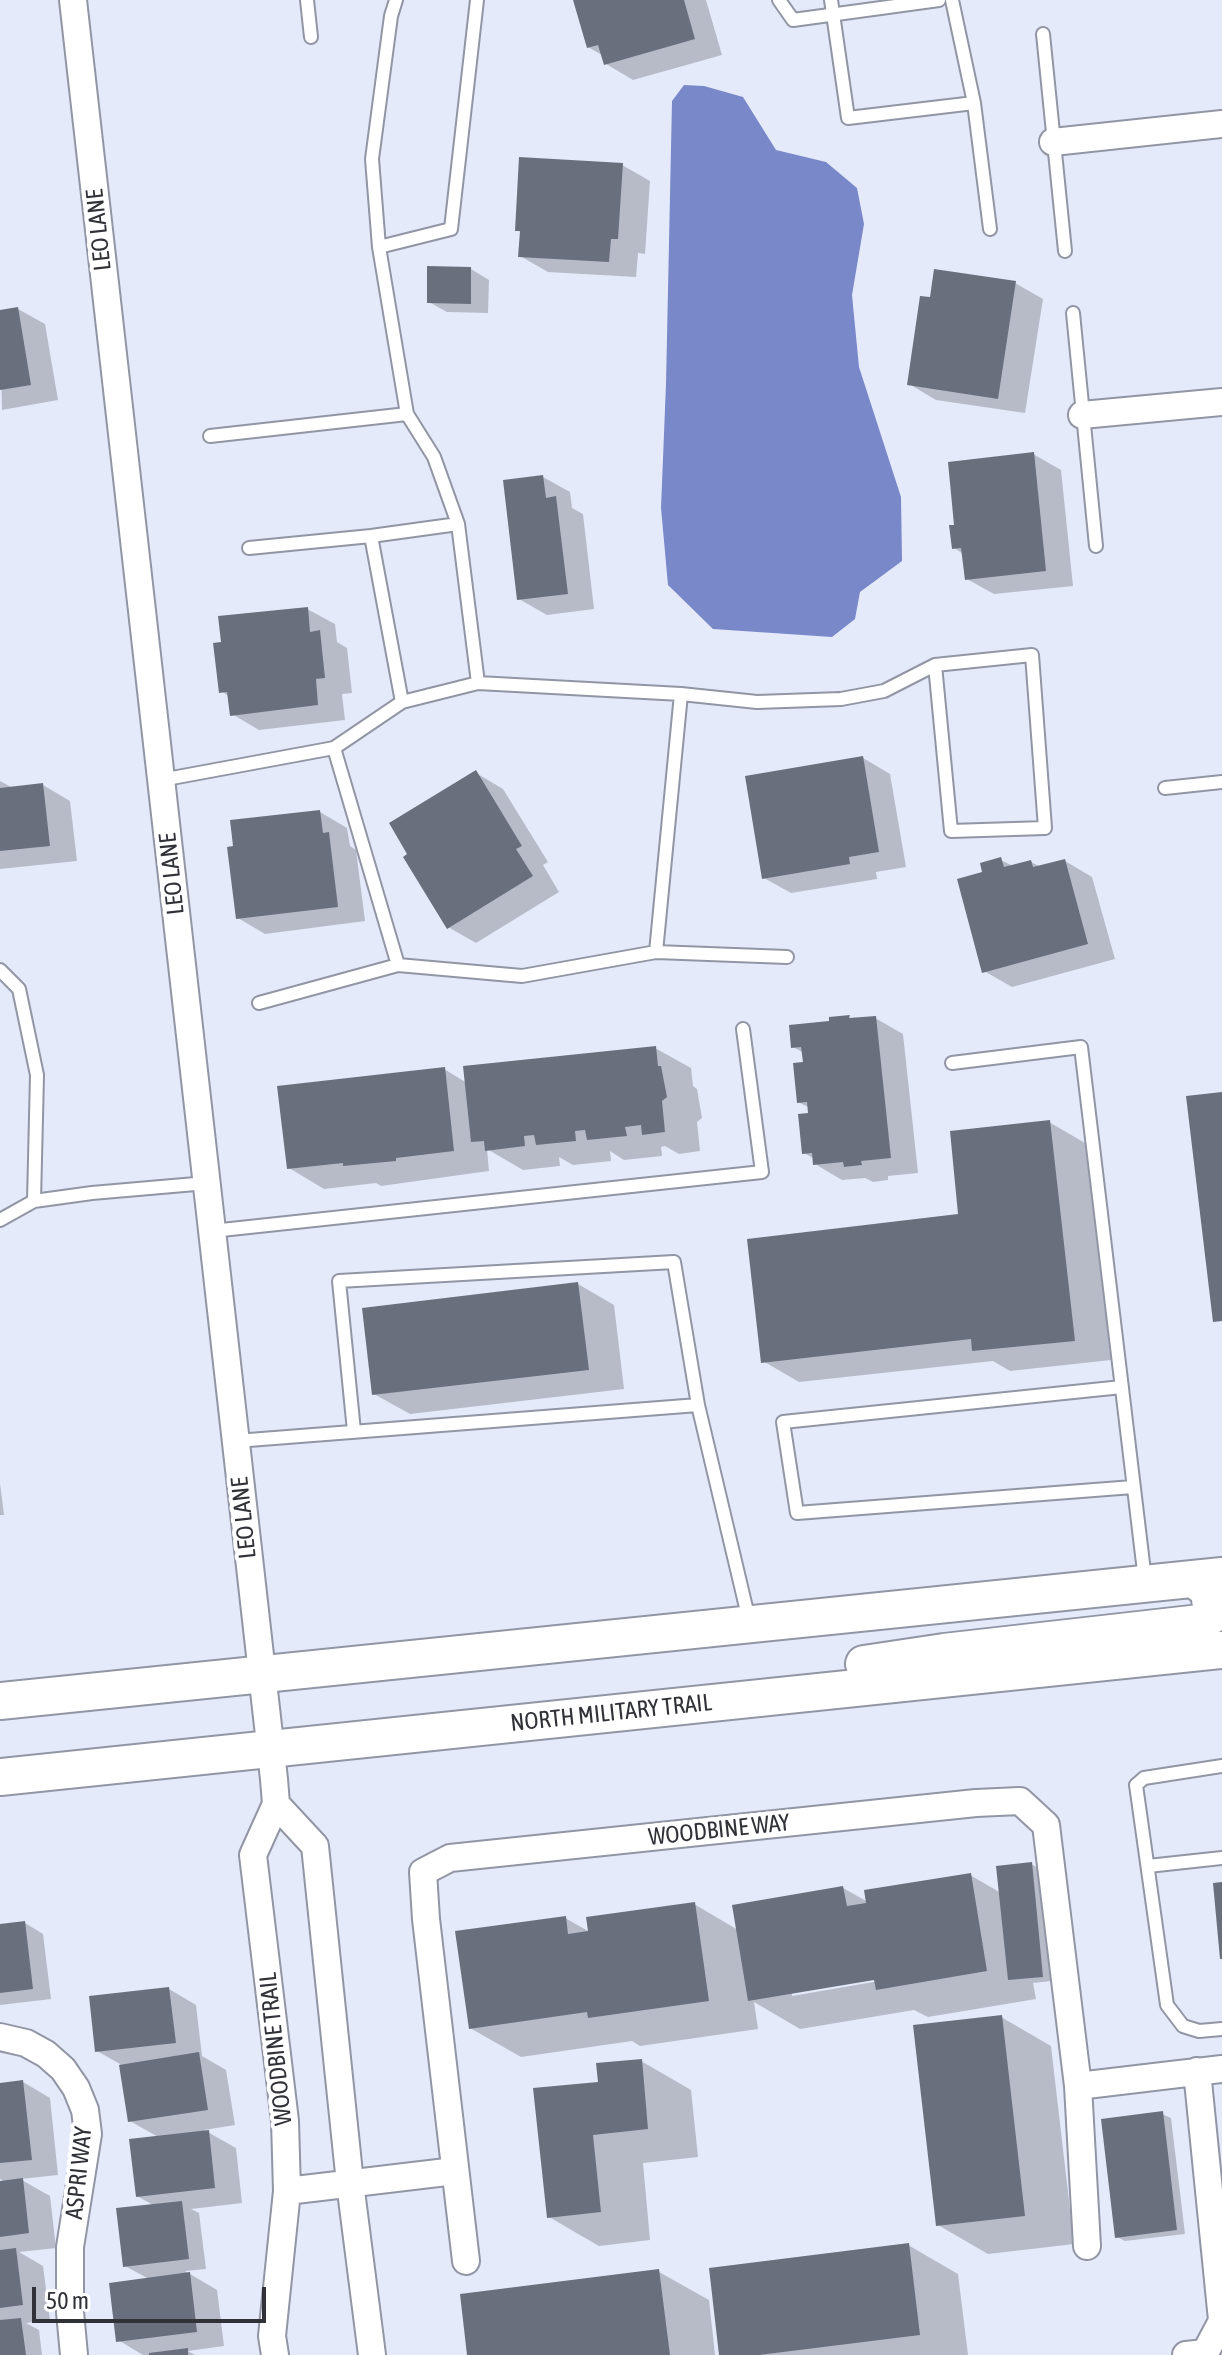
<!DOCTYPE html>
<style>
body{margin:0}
#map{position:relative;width:1222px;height:2355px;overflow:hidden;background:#e5eafb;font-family:"Asap Condensed",sans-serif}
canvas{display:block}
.scale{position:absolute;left:32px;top:2287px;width:234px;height:36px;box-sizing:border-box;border:4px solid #303238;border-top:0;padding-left:10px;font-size:24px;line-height:28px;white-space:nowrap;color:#303238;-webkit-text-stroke:6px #fff;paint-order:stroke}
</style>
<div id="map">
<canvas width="1222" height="2355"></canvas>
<div class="scale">50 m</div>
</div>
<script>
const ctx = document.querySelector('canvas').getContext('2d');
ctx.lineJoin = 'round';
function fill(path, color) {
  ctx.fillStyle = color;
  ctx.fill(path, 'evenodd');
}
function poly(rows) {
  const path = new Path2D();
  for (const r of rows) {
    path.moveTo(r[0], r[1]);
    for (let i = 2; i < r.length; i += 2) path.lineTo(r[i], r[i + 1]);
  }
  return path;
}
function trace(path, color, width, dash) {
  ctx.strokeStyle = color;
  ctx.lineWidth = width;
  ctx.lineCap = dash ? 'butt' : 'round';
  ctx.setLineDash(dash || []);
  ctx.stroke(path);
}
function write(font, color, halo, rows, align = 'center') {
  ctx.font = font + ' "Asap Condensed",sans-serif';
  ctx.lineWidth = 8;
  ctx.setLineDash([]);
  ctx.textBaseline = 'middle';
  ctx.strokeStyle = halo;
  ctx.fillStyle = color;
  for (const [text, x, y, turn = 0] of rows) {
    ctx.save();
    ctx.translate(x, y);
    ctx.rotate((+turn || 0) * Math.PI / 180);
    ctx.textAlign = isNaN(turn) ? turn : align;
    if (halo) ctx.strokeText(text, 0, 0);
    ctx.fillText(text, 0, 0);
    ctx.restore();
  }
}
fill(poly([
 [684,85,704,86,743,97,776,150,826,162,857,188,864,224,852,295,859,367,901,497,902,561,860,592,855,619,832,637,713,629,668,585,661,508,666,384,672,101]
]), '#7988c9');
fill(poly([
 [578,0,706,0,722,55,633,80,606,64,602,55,588,47],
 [622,165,650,181,645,254,638,253,636,277,548,272,520,256,522,233,517,230],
 [471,269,489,280,488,313,447,312,429,302],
 [1015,283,1043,299,1025,413,936,400,909,384,931,299],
 [18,309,45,324,58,400,2,410,0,312],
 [1033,454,1061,470,1073,586,994,594,967,579,962,553,954,548,957,526],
 [543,477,570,492,572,508,583,514,594,609,547,615,519,599],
 [307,609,335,624,337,642,347,648,352,693,342,694,345,720,259,730,232,714,230,697,221,691],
 [863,758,890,774,906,867,876,872,877,879,791,893,764,878],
 [476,773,503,789,548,862,543,865,559,892,476,943,448,927],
 [0,781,13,788,43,785,70,801,77,861,0,869],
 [320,812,347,828,350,846,356,850,365,921,265,934,238,918],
 [1001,860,1013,866,1031,862,1041,867,1065,861,1092,877,1115,959,1012,987,984,971,985,874],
 [875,1018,903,1034,918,1173,888,1176,888,1180,873,1182,865,1178,842,1180,815,1164,815,1159,804,1153,811,1114,810,1108,798,1102,805,1064,804,1053,793,1047],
 [655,1048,691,1068,693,1086,697,1089,702,1118,697,1122,700,1151,679,1154,665,1146,661,1147,662,1156,624,1160,610,1151,611,1161,573,1165,559,1157,560,1166,523,1170,487,1149,489,1171,381,1186,376,1183,324,1189,289,1168,444,1069,467,1083],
 [1049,1122,1085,1143,1111,1360,1010,1371,993,1361,799,1382,763,1361,961,1216],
 [578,1284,614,1305,624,1389,410,1414,374,1394],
 [0,1483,4,1515,0,1515],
 [1031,1864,1040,1869,1051,1981,1033,1983,1036,1999,928,2017,914,2010,800,2029,754,2002,758,2029,640,2046,632,2041,521,2057,470,2028,565,1918,590,1932,694,1904,738,1930,843,1888,868,1902,970,1875,1001,1893],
 [884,1976,885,1980,792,1996,792,1992],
 [25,1923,43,1934,51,1999,0,2005,0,1926],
 [169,1989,196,2005,202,2056,226,2070,235,2125,204,2130,236,2148,242,2203,191,2209,199,2213,206,2269,185,2271,217,2290,224,2346,188,2351,195,2355,143,2355,118,2340,149,2279,125,2266,155,2206,137,2196,158,2137,130,2121,120,2064,97,2051],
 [1001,2017,1051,2046,1074,2244,988,2254,938,2225],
 [641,2061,691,2090,698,2157,643,2163,650,2240,599,2246,549,2217,600,2083],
 [23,2082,50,2098,58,2175,20,2179,50,2196,56,2248,19,2252,43,2266,50,2320,26,2323,39,2330,42,2355,0,2355,0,2182,5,2182,0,2179,0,2085],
 [1162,2114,1171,2118,1185,2234,1125,2241,1117,2237],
 [908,2245,958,2274,968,2355,721,2355],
 [659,2272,709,2300,715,2355,469,2355]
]), '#0003');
fill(poly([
 [573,0,684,0,695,39,604,65,598,45,587,48],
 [519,157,623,163,618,239,611,239,609,262,518,257,520,231,515,231],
 [427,266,471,267,471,304,427,303],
 [934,269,1016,281,998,399,907,385,920,296,930,297],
 [18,307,31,385,0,390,0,310],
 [1034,452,1046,571,965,580,961,548,952,549,949,525,954,525,948,462],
 [543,475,546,498,556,496,568,594,517,600,503,480],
 [308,607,310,632,320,630,325,678,316,679,318,705,230,716,227,692,219,693,213,643,221,642,218,616],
 [863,756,879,852,849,857,850,864,762,879,745,776],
 [476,770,522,846,516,849,533,876,447,929,403,857,407,854,389,823],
 [43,783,50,846,0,851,0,788],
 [320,810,323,833,329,832,338,907,236,919,227,847,233,846,230,820],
 [1001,857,1004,867,1031,860,1033,867,1065,859,1088,944,982,973,957,879,982,872,980,863],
 [850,1015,849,1018,876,1016,891,1158,861,1161,862,1165,844,1167,843,1162,813,1165,812,1153,802,1154,798,1114,808,1113,807,1102,797,1103,793,1063,803,1062,801,1047,791,1048,789,1025,829,1021,829,1017],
 [656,1046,658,1066,661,1066,667,1097,662,1101,665,1132,642,1135,641,1125,625,1127,627,1136,587,1140,585,1130,575,1131,576,1141,536,1145,534,1135,524,1136,525,1146,485,1151,484,1141,471,1142,463,1066],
 [445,1067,454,1151,396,1158,396,1161,343,1166,343,1163,287,1169,277,1086],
 [1222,1092,1222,1321,1213,1322,1186,1096],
 [1050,1120,1075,1341,972,1351,971,1339,761,1363,747,1239,958,1214,950,1131],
 [578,1282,589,1370,372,1395,362,1308],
 [1032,1862,1043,1977,1008,1980,996,1866],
 [971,1873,987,1971,876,1990,874,1980,748,2001,732,1905,843,1886,847,1906,866,1903,864,1890],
 [1222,1882,1222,1959,1220,1959,1213,1883],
 [695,1902,709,2001,588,2018,587,2012,469,2029,455,1931,566,1916,568,1934,588,1931,586,1917],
 [25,1921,33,1989,0,1993,0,1924],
 [169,1987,176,2043,95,2052,89,1996],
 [1002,2015,1025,2216,936,2226,913,2025],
 [199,2052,208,2110,128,2122,119,2065],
 [642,2059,648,2129,593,2135,601,2212,547,2218,533,2088,598,2082,596,2063],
 [23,2080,32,2160,0,2163,0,2083],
 [1163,2111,1177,2230,1115,2238,1101,2119],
 [209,2130,215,2188,136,2197,129,2139],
 [23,2178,29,2233,0,2237,0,2181],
 [182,2201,189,2259,123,2267,116,2208],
 [909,2243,920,2335,759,2355,719,2355,709,2268],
 [16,2248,23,2305,0,2308,0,2250],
 [659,2269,670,2355,467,2355,460,2294],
 [190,2272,197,2332,116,2342,109,2283],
 [21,2318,26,2355,0,2355,0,2320],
 [188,2348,188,2355,149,2355,149,2353]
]), '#6a6f7d');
const lane = poly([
 [307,0,311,37],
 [396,0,391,16,372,159,379,247,407,414],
 [779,0,793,20,939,0],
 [831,0,848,118,974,103],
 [952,0,974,103,990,229],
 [1043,34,1065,251],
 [379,247,451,229,477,0],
 [1073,313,1096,546],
 [210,436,407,414,434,457,458,524,478,683],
 [371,536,458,524],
 [249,548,371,536,402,702],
 [681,694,757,702,841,699,884,691,935,665,1032,655,1045,828,951,831,935,665],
 [334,748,402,702,478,683,681,694,656,952],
 [161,780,334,748,398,965,259,1003],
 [1165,788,1222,782],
 [398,965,522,976,656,952,787,957],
 [0,970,19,989,37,1075,34,1201],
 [952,1063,1081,1047,1145,1580],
 [0,1220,34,1201,92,1193,207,1183],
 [212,1231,762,1172,743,1029],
 [1122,1387,783,1422,797,1513,1133,1487],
 [354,1431,339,1281,674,1262,698,1405],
 [236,1441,698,1405,749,1620],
 [1222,1766,1144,1778,1136,1785,1167,2005,1183,2026,1199,2031,1222,2029],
 [1148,1866,1222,1858]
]);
const street = poly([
 [73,0,274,1779,276,1804,253,1855,285,2121,287,2191,272,2336,275,2355],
 [1053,142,1222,124],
 [1082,415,1222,402],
 [276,1804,315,1846,350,2183,372,2355],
 [0,2037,26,2043,46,2054,63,2069,76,2088,85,2110,88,2134,70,2247,70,2312,74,2355],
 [1197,2071,1222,2320],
 [1078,2086,1222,2069],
 [287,2191,455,2171],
 [466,2261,426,1919,423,1872,450,1858,976,1803,1020,1801,1046,1825,1078,2086,1087,2246],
 [1186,2355,1205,2353,1222,2321]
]);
const secondary = poly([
 [864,1664,944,1652,1200,1623,1212,1615,1209,1590,1193,1579],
 [0,1701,1222,1576],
 [0,1777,1222,1650]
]);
trace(lane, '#9195a4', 16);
trace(street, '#9195a4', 30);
trace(secondary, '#9195a4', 40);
trace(lane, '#fff', 12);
trace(street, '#fff', 26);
trace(secondary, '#fff', 36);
write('24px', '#303238', '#fff', [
 ["LEO LANE",99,230,-96],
 ["LEO LANE",172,874,-96],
 ["LEO LANE",244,1518,-96],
 ["NORTH MILITARY TRAIL",611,1713,-6],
 ["WOODBINE WAY",719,1830,-6],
 ["WOODBINE TRAIL",276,2049,-96],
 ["ASPRI WAY",79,2173,-84]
]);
</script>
